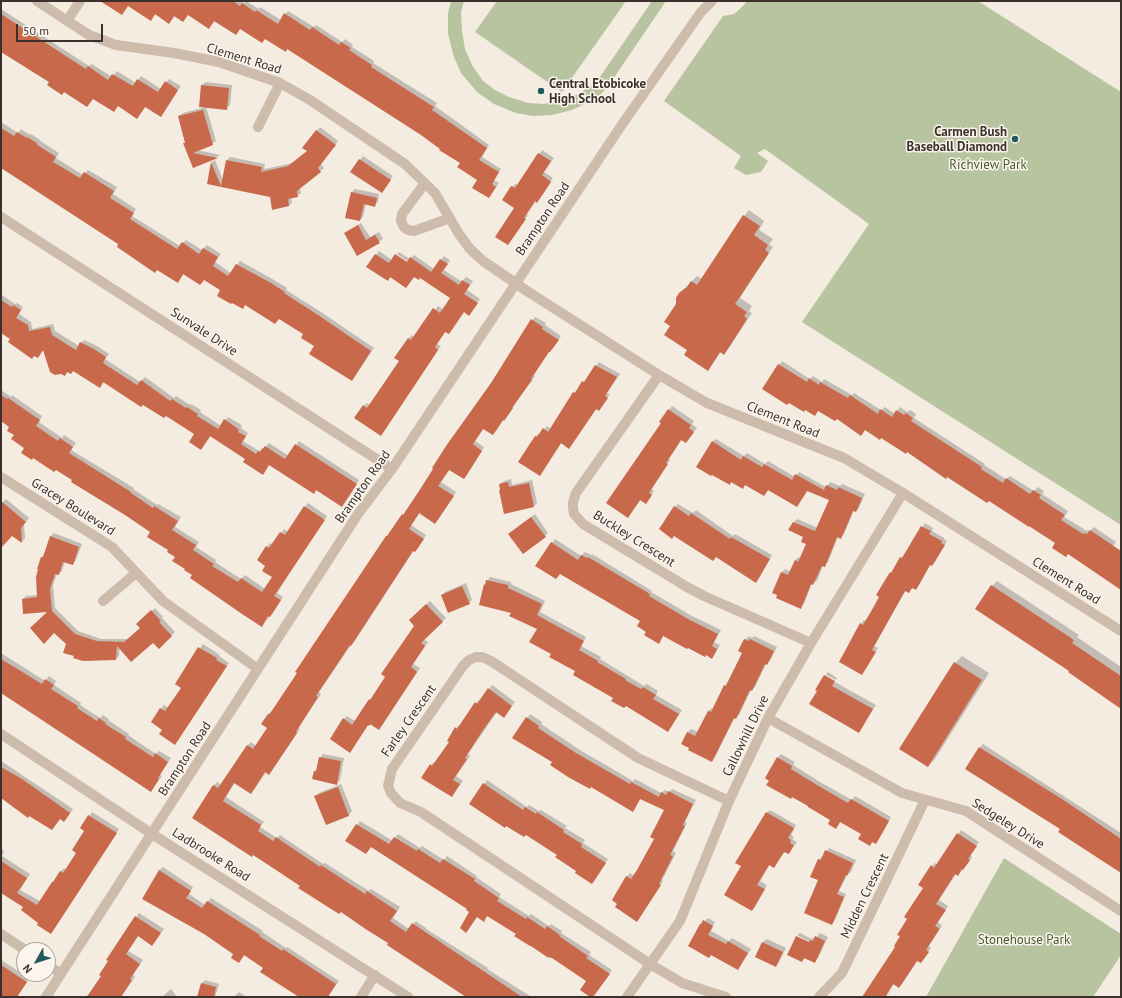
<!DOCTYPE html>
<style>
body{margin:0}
#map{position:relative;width:1122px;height:998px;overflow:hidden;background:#f4ebe1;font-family:"PT Sans",sans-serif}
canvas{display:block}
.frame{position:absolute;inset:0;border:2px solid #3b302b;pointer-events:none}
.north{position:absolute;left:16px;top:942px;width:40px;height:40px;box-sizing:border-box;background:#fbf5ee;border:1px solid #aea6a0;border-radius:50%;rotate:231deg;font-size:11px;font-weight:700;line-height:16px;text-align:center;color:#3b302b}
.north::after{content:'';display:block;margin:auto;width:14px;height:18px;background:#1f5a5e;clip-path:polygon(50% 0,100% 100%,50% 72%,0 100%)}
.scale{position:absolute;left:16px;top:24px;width:87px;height:18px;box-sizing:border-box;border:2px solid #3b302b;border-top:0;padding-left:5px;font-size:12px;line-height:14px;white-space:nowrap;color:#3b302b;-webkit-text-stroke:3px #fbf5ee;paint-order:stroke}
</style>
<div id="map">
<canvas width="1122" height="998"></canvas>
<div class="frame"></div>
<div class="north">N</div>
<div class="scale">50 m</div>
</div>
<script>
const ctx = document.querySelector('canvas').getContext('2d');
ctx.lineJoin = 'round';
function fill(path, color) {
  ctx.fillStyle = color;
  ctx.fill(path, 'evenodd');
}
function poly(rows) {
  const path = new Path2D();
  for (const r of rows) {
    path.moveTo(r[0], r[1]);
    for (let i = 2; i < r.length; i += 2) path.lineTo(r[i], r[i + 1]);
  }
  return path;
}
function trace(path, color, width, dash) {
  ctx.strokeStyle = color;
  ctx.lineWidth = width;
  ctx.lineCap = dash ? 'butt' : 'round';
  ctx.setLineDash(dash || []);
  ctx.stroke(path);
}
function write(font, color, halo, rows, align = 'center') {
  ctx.font = font + ' "PT Sans",sans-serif';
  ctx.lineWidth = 3;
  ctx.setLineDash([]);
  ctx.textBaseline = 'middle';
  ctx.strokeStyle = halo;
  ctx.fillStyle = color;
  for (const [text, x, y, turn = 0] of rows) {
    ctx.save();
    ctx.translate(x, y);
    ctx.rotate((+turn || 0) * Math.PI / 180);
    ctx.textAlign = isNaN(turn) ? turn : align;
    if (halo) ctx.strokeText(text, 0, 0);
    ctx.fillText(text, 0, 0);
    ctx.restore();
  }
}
fill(poly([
 [451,1,464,1,461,12,462,31,465,49,472,65,483,81,495,90,509,97,528,103,544,104,563,100,578,94,591,86,600,77,652,1,666,1,609,85,600,95,587,103,572,110,552,115,533,116,516,113,494,104,477,92,461,73,454,57,448,34,448,13],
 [497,1,626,1,562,92,475,32],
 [747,1,978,1,1121,92,1121,525,802,322,869,224,765,149,757,153,768,161,761,172,746,175,734,168,741,156,664,101,723,16,734,14,743,6],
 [1004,858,1121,934,1121,955,1093,997,926,997]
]), '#b8c4a0');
fill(poly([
 [107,1,241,1,244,3,246,1,259,9,260,7,281,20,288,11,314,27,316,25,342,42,345,39,353,45,352,47,374,61,373,63,437,103,435,106,489,145,482,157,501,169,494,180,499,183,489,197,479,180,461,163,442,148,288,48,241,28,236,34,215,21,209,28,188,14,175,16,169,23,155,14,151,19,129,5],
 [1,9,89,66,92,64,112,77,117,71,136,83,141,76,161,89,169,79,181,86,164,112,146,106,137,118,118,105,94,98,87,106,1,51],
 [206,82,232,85,230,105,226,109,200,106,202,85],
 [206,107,216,141,212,144,197,150,220,155,217,157,193,167,184,143,186,142,179,116,183,113],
 [1,122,18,133,21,129,30,135,31,134,39,139,39,140,59,153,56,158,83,175,88,170,117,187,113,194,136,209,132,216,180,246,186,240,202,250,207,245,221,254,215,262,231,273,240,261,274,280,287,288,286,290,321,312,374,348,355,376,352,380,315,346,305,334,279,318,275,323,246,304,243,307,221,290,204,279,184,274,178,281,1,167],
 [320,127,338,141,321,164,324,168,300,188,301,193,297,196,291,198,292,202,289,206,271,196,208,183,212,162,215,160,223,180,227,160,230,157,265,164,264,169,293,163,308,151,303,147],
 [542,150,554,158,544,172,553,178,540,198,536,201,527,214,528,215,508,244,516,208,512,187,515,184,518,185],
 [363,156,393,176,382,192,360,160],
 [355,189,379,194,378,202,374,206,366,204,363,217,360,220,346,217,352,192],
 [749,210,764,221,759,230,773,239,769,244,773,247,740,298,752,306,749,311,752,313,729,348,724,353,721,352,708,370,689,350,671,326,680,293,697,276,702,279,744,216],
 [361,223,370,237,379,232,383,239,358,255,345,233],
 [379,251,392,260,410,266,411,264,397,254,399,252,410,259,414,255,434,269,444,256,450,260,444,270,462,282,466,277,473,281,467,290,480,299,469,314,464,311,452,330,449,333,446,331,437,344,441,346,384,431,364,406,367,403,370,405,400,361,396,358,409,338,412,335,415,337,438,306,444,310,452,298,420,277,415,276,406,287,391,277,388,280,368,266],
 [2,295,15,304,17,303,23,307,19,314,31,322,32,329,53,324,55,331,79,346,84,340,97,346,109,354,105,359,140,382,145,377,174,398,176,396,190,405,191,404,201,410,200,412,221,426,228,417,240,424,242,426,241,428,248,433,243,441,259,451,262,448,264,449,269,443,289,456,299,441,359,480,345,502,317,489,314,493,270,464,263,474,246,459,211,436,201,449,195,434,166,415,104,382,100,387,74,370,71,373,44,349,38,357,1,331],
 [535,317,546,323,545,325,561,336,553,348,549,351,533,375,535,376,514,404,515,404,507,417,503,420,496,431,493,434,484,428,475,441,484,447,467,475,463,478,450,469,441,482,456,492,438,519,420,513,411,525,426,535,418,548,415,551,414,550,354,642,351,645,319,692,321,694,298,728,300,729,272,770,266,772,254,790,235,782,226,797,264,822,260,827,277,838,280,835,323,864,325,863,369,891,371,889,400,907,393,918,409,929,416,921,426,928,426,929,488,968,487,969,530,996,530,997,468,997,389,943,253,854,193,818,214,785,217,782,221,785,247,746,251,742,256,746,269,728,262,724,268,714,272,711,273,712],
 [782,361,810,379,813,376,822,382,824,379,852,395,854,393,881,410,885,407,895,414,900,407,907,412,910,410,916,414,914,418,985,464,984,465,1006,479,1010,476,1034,491,1038,487,1044,491,1042,494,1068,511,1064,517,1087,531,1088,530,1090,531,1094,527,1116,542,1113,546,1121,551,1121,588,1057,543,908,451,865,430,861,434,837,418,819,410,814,415,805,409,763,389],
 [599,362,620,374,607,393,610,394,602,406,597,408,572,444,562,442,540,475,535,437,539,433,540,434,547,426,551,429,574,393,587,379],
 [1,390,11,397,12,395,42,416,39,422,62,438,64,435,76,443,71,450,134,488,133,489,157,505,158,504,181,517,175,527,199,542,196,547,216,560,215,562,241,579,245,575,265,589,273,577,267,566,267,547,270,543,273,545,284,529,288,532,308,503,327,516,277,593,283,597,273,613,262,625,193,575,151,532,26,447,15,435,11,427,1,420],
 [672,406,694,421,692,424,697,428,686,442,682,439,669,459,670,460,651,489,654,491,649,499,641,499,628,517,662,423,661,422],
 [716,439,744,456,747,453,765,464,768,461,795,477,799,472,826,487,830,482,840,486,842,484,865,494,859,508,856,511,854,510,844,534,840,538,838,537,828,562,823,565,817,581,812,583,804,604,800,607,782,572,785,569,791,572,795,560,799,557,801,558,807,543,794,522,797,519,818,528,830,500,808,490,797,506,769,489,764,495,746,484,742,488,712,442],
 [511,479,512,485,532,480,537,503,534,506,500,484,504,481],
 [6,499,29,518,24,524,25,538,22,542,12,535,1,545,1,504],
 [678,504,693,513,696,510,733,536,735,534,772,555,759,578,756,581,675,507],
 [535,514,548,533,545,536,513,531],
 [925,523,933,528,932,531,944,538,944,539,947,541,935,562,932,565,931,564,919,585,915,589,913,587,909,592,906,590,874,646,878,648,865,670,862,674,841,661,861,624,864,620,866,621,874,608,891,573,901,558,905,555],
 [54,533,82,544,76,560,73,564,65,561,62,571,58,574,57,574,53,585,55,608,78,631,101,639,128,639,141,628,137,625,155,608,163,617,162,618,175,632,159,648,153,641,120,647,119,656,116,659,67,644,49,611,24,613,23,599,26,596,38,595,42,557,45,554,50,537],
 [555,539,581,556,585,552,591,555,592,554,652,591,651,592,692,616,721,630,714,642,720,645,715,654,712,657,664,635,658,642,648,631,642,621,552,543],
 [490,577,511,582,511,584,545,601,540,612,586,637,581,646,601,657,600,659,644,686,647,684,658,691,656,695,682,710,671,727,668,731,614,698,552,654,538,629,512,612,485,585],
 [997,581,1079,635,1077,637,1121,667,1121,708,1070,671,992,586],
 [466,583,472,600,469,603,442,595,445,592],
 [430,601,446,618,423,639,428,642,413,664,420,668,382,725,369,724,350,751,344,719,347,716,355,721,370,700,374,697,415,626,410,620],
 [749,636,752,638,754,636,777,647,770,661,766,664,755,687,751,690,739,715,735,717,715,757,712,760,683,743,688,732,691,729,698,732,708,711,712,708,713,709,743,652,745,640],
 [203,644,220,655,219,656,229,663,178,740,152,721,164,705,169,708,182,688,176,684],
 [1,653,45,681,49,676,56,681,54,685,81,703,80,705,100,718,103,715,109,719,108,720,129,734,128,735,156,754,159,751,171,758,160,775,162,776,154,787,151,790,1,693],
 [962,656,989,673,935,759,928,766,955,663],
 [828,672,837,678,836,680,826,675],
 [824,676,876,705,859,731,818,691],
 [492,685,515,702,504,716,497,712,468,754,470,756,456,776,463,781,452,796,431,765,434,762,436,763,450,742,456,728,459,725,461,726,476,703,479,700,481,701],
 [530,714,542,722,541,724,580,750,633,781,635,779,661,793,665,790,669,792,672,789,696,800,685,822,687,823,673,851,676,853,662,880,663,881,637,921,613,900,627,876,630,873,635,876,655,838,665,810,641,798,636,807,633,811,514,737],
 [983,744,1121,833,1121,872,1062,828,980,748],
 [323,754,344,758,340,780,336,784,315,771,318,768,320,758],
 [781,754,795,762,793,765,820,782,852,800,855,796,891,817,879,839,876,843,873,841,870,845,863,834,841,821,836,828,832,820,778,757],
 [1,761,73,809,68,817,64,821,60,818,52,829,1,793],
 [487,780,527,807,529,805,539,811,541,810,567,826,565,828,585,840,583,843,608,859,595,880,592,883,558,854,526,834,471,804],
 [341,784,352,811,349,815,326,824,315,796,319,793],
 [770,810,796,825,791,835,794,837,792,839,797,842,789,853,785,851,774,867,770,864,760,881,767,885,755,907,752,910,742,866,767,813],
 [92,812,119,829,51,933,24,907,1,880,1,849,4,851,2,856,30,874,20,890,40,901,61,871,64,868,66,870,77,852,86,830,81,828],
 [360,821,393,841,398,834,420,848,422,846,444,860,447,856,477,876,476,877,501,894,499,897,529,916,531,914,549,926,551,924,562,931,561,933,591,952,589,955,612,970,595,994,592,997,588,980,488,915,483,920,471,912,468,909,371,846,366,853,347,841],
 [961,830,979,842,970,855,972,857,966,866,958,875,956,874,939,900,948,906,938,922,942,926,928,946,931,948,921,962,918,960,902,984,899,987,894,984,886,997,863,997,897,946,925,888,932,866,935,863,938,865],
 [829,848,856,860,851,872,847,875,839,891,846,894,835,920,832,924,819,880,819,860,822,856,823,857],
 [163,867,193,887,189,894,205,905,211,898,263,931,262,932,286,948,287,947,339,981,332,991,326,997,300,997,265,967,245,955,239,962,234,954,159,870],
 [139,913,164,929,152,944,139,935,128,951,143,960,133,975,135,977,121,997,86,997,102,976,109,961,108,960],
 [708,918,715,922,711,931,729,941,732,938,751,949,738,969,712,954,709,957,701,925],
 [800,933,812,939,814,937,816,938,820,933,828,937,818,958,814,961,806,957,802,961,814,944,797,935],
 [767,939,786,948,779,962,776,965,757,956,763,942],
 [1,960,29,978,21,991,14,997,1,997],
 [205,980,219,984,215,997,198,997,202,983],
 [171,989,177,997,162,997],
 [239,992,247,997,234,997]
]), '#0003');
fill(poly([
 [100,1,233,1,240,6,242,3,255,12,256,10,278,24,284,13,310,30,312,27,339,45,341,42,351,48,349,50,372,65,371,67,434,107,432,110,487,148,479,160,499,172,492,184,496,187,489,198,472,188,477,180,457,167,460,163,439,150,440,149,421,135,287,49,286,52,265,39,262,43,240,29,236,35,214,21,209,29,188,15,183,22,174,16,169,24,155,14,151,21,128,6,122,15],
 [1,14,86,69,88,66,108,80,112,74,133,86,137,79,158,92,165,81,178,90,161,117,145,107,137,119,118,106,114,112,93,99,87,107,64,92,62,95,47,85,49,82,1,52],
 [201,85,229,88,227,110,199,107],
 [203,110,213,145,193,153,218,158,193,168,183,143,185,143,178,116],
 [1,128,14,136,17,132,27,138,27,137,37,143,36,144,56,157,53,162,80,178,84,172,114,191,110,198,134,213,130,219,177,249,182,242,199,254,203,248,218,257,213,266,228,276,236,264,271,283,285,292,284,293,318,315,371,351,352,381,309,354,314,346,301,338,303,334,279,319,275,324,245,305,243,309,232,303,231,304,217,296,220,290,204,280,200,285,183,274,178,283,157,270,155,273,117,247,118,244,1,168],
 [316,130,336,145,318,168,321,172,297,191,298,197,288,199,289,206,272,210,270,197,207,184,211,162,221,186,226,160,262,167,261,172,288,166,307,151,302,148],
 [538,153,551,161,542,175,551,182,537,203,535,201,524,218,526,219,508,245,495,237,514,208,502,200,511,186,515,188],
 [359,159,391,180,382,193,350,172],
 [351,192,377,198,375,207,364,204,360,221,345,218],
 [743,215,760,226,754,235,768,245,765,250,769,253,735,304,747,312,744,316,747,319,724,355,720,352,708,371,684,355,687,350,664,335,670,326,664,322,676,304,676,298,679,293,687,287,691,281,697,285],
 [358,225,366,240,375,235,380,243,357,256,344,233],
 [375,254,389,263,395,254,407,262,410,257,431,272,440,259,448,264,441,273,459,285,462,280,470,285,464,294,478,303,469,316,464,312,449,334,445,332,435,347,438,350,381,436,354,418,363,405,367,408,399,361,394,358,408,338,411,340,433,308,440,313,450,298,420,278,419,280,414,277,406,288,390,277,388,281,366,267],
 [1,300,12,307,13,305,21,310,16,318,28,325,29,331,50,327,52,335,76,350,80,342,94,349,106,357,103,363,137,385,141,380,170,401,172,399,186,408,187,407,198,414,197,416,218,429,224,419,237,428,239,430,238,432,246,436,241,444,256,454,258,451,260,452,265,446,285,459,295,444,357,484,342,507,316,490,314,494,269,465,263,475,243,462,245,459,210,436,201,450,189,442,194,434,166,416,164,418,143,405,141,407,103,382,100,388,73,371,71,374,67,372,65,376,61,374,55,375,50,372,43,350,38,358,34,356,32,359,8,342,10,339,1,333],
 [531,319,543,327,542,329,559,340,550,352,549,352,531,379,532,380,512,408,513,408,504,421,503,420,493,435,483,429,473,444,482,451,464,479,449,470,438,486,454,496,435,524,419,513,409,529,424,539,415,552,413,551,351,646,350,645,316,696,318,697,296,732,297,733,269,775,265,772,251,794,234,783,223,801,261,825,258,831,273,841,276,837,320,867,321,865,365,894,367,891,397,911,390,921,406,932,412,923,522,997,466,997,387,945,388,943,367,930,341,912,339,914,298,888,300,886,273,868,253,855,252,857,192,818,213,785,218,788,247,745,253,749,267,728,261,724,268,714,269,715,297,673,295,672,386,536,387,536,402,514,403,515,419,491,433,469,432,468,446,446,491,383],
 [778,364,807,382,809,378,819,385,820,382,848,398,850,395,878,414,880,409,892,417,896,410,904,415,906,413,913,418,911,421,982,467,981,469,1003,483,1006,478,1030,494,1033,490,1041,495,1039,498,1065,515,1061,520,1083,534,1084,533,1087,534,1090,530,1121,551,1121,590,1068,554,1066,557,1052,548,1055,543,1029,526,1029,527,989,501,987,503,947,477,946,479,907,452,906,454,881,438,880,440,865,430,861,436,837,419,835,421,818,411,815,416,805,410,804,412,789,403,787,405,762,389],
 [595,365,617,377,605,396,608,398,599,411,596,409,569,449,561,443,540,476,518,462,535,436,537,437,543,428,548,432,573,392,575,393,582,381,584,382],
 [1,395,7,399,8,398,40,420,36,426,58,441,60,438,73,447,69,453,131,492,131,493,153,508,154,506,178,521,172,530,196,545,193,550,214,564,212,566,238,582,241,578,262,592,272,577,262,571,265,566,257,560,266,546,269,548,280,532,285,535,304,506,325,520,274,596,281,600,270,617,268,616,262,627,242,614,190,578,192,575,184,570,185,569,172,561,175,557,167,552,168,550,147,537,150,532,125,515,71,482,72,480,56,470,54,472,33,458,32,460,21,453,24,448,11,439,14,435,7,431,9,427,1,421],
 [668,409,691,425,689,428,694,432,686,443,681,440,666,463,668,464,649,493,652,495,646,504,640,500,628,518,606,503,661,423,659,422],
 [712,441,741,460,743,456,762,467,764,464,792,480,795,474,824,490,826,485,837,490,838,487,862,498,856,512,853,511,841,539,837,537,825,567,822,566,813,585,811,584,801,609,776,598,777,595,772,593,781,572,788,575,795,560,798,562,806,544,801,542,803,537,788,530,793,522,815,531,829,500,807,491,797,507,768,490,764,496,745,485,743,489,731,482,730,485,712,475,711,476,696,467],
 [508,482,509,487,529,483,534,507,504,514,499,490,500,490,499,484],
 [1,501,26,522,21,528,22,543,12,536,1,548],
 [674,506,689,516,691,513,730,539,731,537,770,559,756,583,716,557,713,561,674,536,672,539,659,529],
 [531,517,546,537,523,554,508,534],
 [921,526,931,531,929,534,942,541,941,543,945,545,932,566,930,565,916,590,912,588,909,593,905,591,872,650,876,652,862,675,839,662,860,623,863,625,873,608,879,597,876,595,890,572,891,573,900,557,902,558],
 [50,536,79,547,73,565,63,562,59,575,55,574,50,589,52,611,75,634,97,641,124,642,140,628,136,624,151,610,161,621,159,622,172,636,159,649,153,643,131,662,117,646,116,660,83,661,73,658,74,656,63,653,66,644,54,633,44,644,30,628,47,612,23,614,22,599,37,597,36,577,38,569,37,569,41,557,43,557],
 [551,542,578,560,581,555,587,558,588,557,650,594,649,596,688,619,718,634,712,646,717,649,712,659,706,655,705,657,688,648,687,649,663,636,659,644,644,635,646,632,637,626,640,621,560,574,556,579,535,566],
 [486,580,508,585,508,588,542,604,537,615,584,641,579,650,598,661,597,662,626,679,625,680,641,689,643,687,656,695,653,699,679,714,668,732,626,706,624,708,611,701,613,698,573,675,575,671,549,657,551,654,529,642,537,629,509,616,511,613,479,605,484,584,485,585],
 [991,585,1074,640,1072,643,1121,676,1121,709,1068,672,1069,671,975,609],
 [462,586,470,604,448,613,441,595],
 [426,604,443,622,421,643,425,646,411,667,417,672,379,730,370,724,370,726,368,725,350,753,330,739,343,718,352,725,369,699,370,700,385,677,381,674,414,626,409,620],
 [744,639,749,641,750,639,774,651,767,665,765,664,752,691,750,690,736,719,734,718,712,762,688,750,689,748,681,744,687,732,695,736,708,711,711,712,724,685,726,686,742,653,738,651],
 [198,647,217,658,216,660,227,666,175,745,159,734,162,730,151,722,160,708,165,711,181,688,175,684],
 [1,659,42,684,45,679,54,685,51,689,78,706,77,708,97,721,99,718,106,723,105,724,126,737,125,739,153,757,155,753,168,762,158,778,159,779,151,792,1,693],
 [954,662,982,680,928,767,899,749],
 [824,675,835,681,832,686,873,709,859,733,809,704,817,691,815,690],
 [488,688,512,706,504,718,496,712,483,730,465,758,467,759,453,780,460,784,452,797,421,778,430,764,432,766,449,742,447,741,455,727,457,729,475,702,477,704],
 [526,717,539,726,538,728,576,753,630,784,631,782,659,797,661,792,666,795,668,791,693,804,683,825,685,826,670,855,673,856,659,884,661,885,637,922,615,907,617,904,612,900,626,876,631,879,637,870,654,839,650,837,664,810,640,799,633,812,591,787,590,789,568,777,550,765,552,762,512,738],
 [979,747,1065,801,1121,839,1121,873,1058,832,1060,829,965,769],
 [319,757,341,761,337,785,312,779,314,771,316,771],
 [777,757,792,766,791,769,817,785,848,803,851,799,889,821,876,844,872,842,870,846,858,839,861,834,840,822,836,829,828,824,830,820,808,807,808,806,792,797,791,799,766,785,769,781,765,778],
 [1,767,22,779,70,813,64,822,60,819,52,830,29,816,28,818,1,798],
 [483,783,523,810,525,807,536,814,537,812,564,830,563,832,582,844,581,847,606,863,592,884,575,873,576,871,555,857,557,855,526,835,524,837,506,826,505,828,469,804],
 [338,787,349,816,326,825,314,796],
 [766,812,794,828,788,838,791,840,790,843,794,845,789,854,784,852,774,868,769,865,757,885,765,889,752,911,724,895,741,866,735,863],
 [88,815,117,833,51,934,37,925,38,923,21,910,23,907,1,893,1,861,27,878,17,893,37,905,52,882,53,882,60,871,63,873,76,853,72,850,84,831,80,828],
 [356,824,389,844,394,837,417,851,418,849,440,863,443,859,475,879,474,881,499,898,497,901,526,919,527,917,545,929,547,926,560,935,559,936,588,956,586,958,610,974,593,997,590,997,580,990,586,981,552,958,547,957,531,946,530,946,514,936,516,934,487,916,484,922,477,917,466,933,460,928,469,912,466,910,467,909,371,847,366,854,345,841],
 [957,833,977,846,968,859,970,860,963,870,962,869,958,876,955,874,936,904,946,910,935,926,939,928,939,930,926,950,929,952,921,963,917,961,899,988,893,984,885,997,862,997,895,947,894,946,900,936,897,935,907,919,904,917,923,888,918,885,931,865,934,868],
 [825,850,853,863,847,876,846,875,837,894,844,897,832,925,804,913,818,880,810,877,818,859,821,860],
 [159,870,191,891,186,898,202,908,207,901,260,935,259,936,282,951,283,949,336,984,328,997,299,997,260,972,263,968,244,955,239,963,231,958,233,954,204,934,142,899],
 [135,916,161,933,152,946,138,936,126,954,140,964,130,979,132,980,121,997,87,997,101,976,99,975,108,961,106,960],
 [703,920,713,926,708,935,726,944,728,941,748,953,738,970,711,955,709,958,688,946,700,924,701,924],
 [796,936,809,942,810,940,813,941,815,936,825,941,815,963,804,958,802,962,787,955],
 [762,942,783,952,776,967,755,957],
 [1,965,27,982,17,997,1,997],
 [201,983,216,987,214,997,197,997]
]), '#c8694b');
trace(poly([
 [37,1,89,35,116,45,174,53,219,62,280,83,310,100,405,164,435,193,459,234,470,249,483,261,530,293,659,375,707,403,844,458,903,493,1121,631],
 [67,21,80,1],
 [258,127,280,83],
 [425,183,402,214,401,221,404,227,408,230,414,231,450,218],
 [1,217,392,469],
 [659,375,576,493,573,502,573,508,574,514,583,524,687,587,704,596,811,643],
 [1,477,112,547,163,601,258,669],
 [103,601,136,573],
 [768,718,902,793,966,811,1121,911],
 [1,734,152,834,408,997],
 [1,934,25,950],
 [48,965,61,974],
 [46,997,358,514,392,469,623,123,701,12,712,1],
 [361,997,375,975],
 [627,997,680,921,729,801,768,718,811,643,903,493],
 [726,997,682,983,650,964,421,812,400,803,391,793,388,786,392,769,463,666,469,660,476,657,482,657,491,661,638,758,729,801],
 [819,997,842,973,925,800]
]), '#cdbbac', 10);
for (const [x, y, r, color] of [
 [541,91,4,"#1f5a5e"],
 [1015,139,4,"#1f5a5e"]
]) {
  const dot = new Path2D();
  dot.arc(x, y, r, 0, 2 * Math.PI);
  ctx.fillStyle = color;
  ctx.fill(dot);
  trace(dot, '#fbf5ee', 1.5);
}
write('13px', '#3b302b', '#fbf5ee', [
 ["Clement Road",244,59,17],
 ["Brampton Road",543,219,-56],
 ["Sunvale Drive",204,332,33],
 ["Clement Road",783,420,22],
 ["Brampton Road",363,487,-55],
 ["Gracey Boulevard",73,507,32],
 ["Buckley Crescent",634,539,32],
 ["Clement Road",1066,581,32],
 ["Farley Crescent",409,721,-55],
 ["Callowhill Drive",746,736,-64],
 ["Brampton Road",185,759,-57],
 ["Sedgeley Drive",1008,824,32],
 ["Ladbrooke Road",211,855,32],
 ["Midden Crescent",865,896,-64]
]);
write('bold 13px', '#3b302b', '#fbf5ee', [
 ["Central Etobicoke",549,84],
 ["High School",549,99],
 ["Carmen Bush",1007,132,"right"],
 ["Baseball Diamond",1007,147,"right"]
], 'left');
write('13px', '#4a5a2e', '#fbf5ee', [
 ["Richview Park",988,165],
 ["Stonehouse Park",1024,940]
]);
</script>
